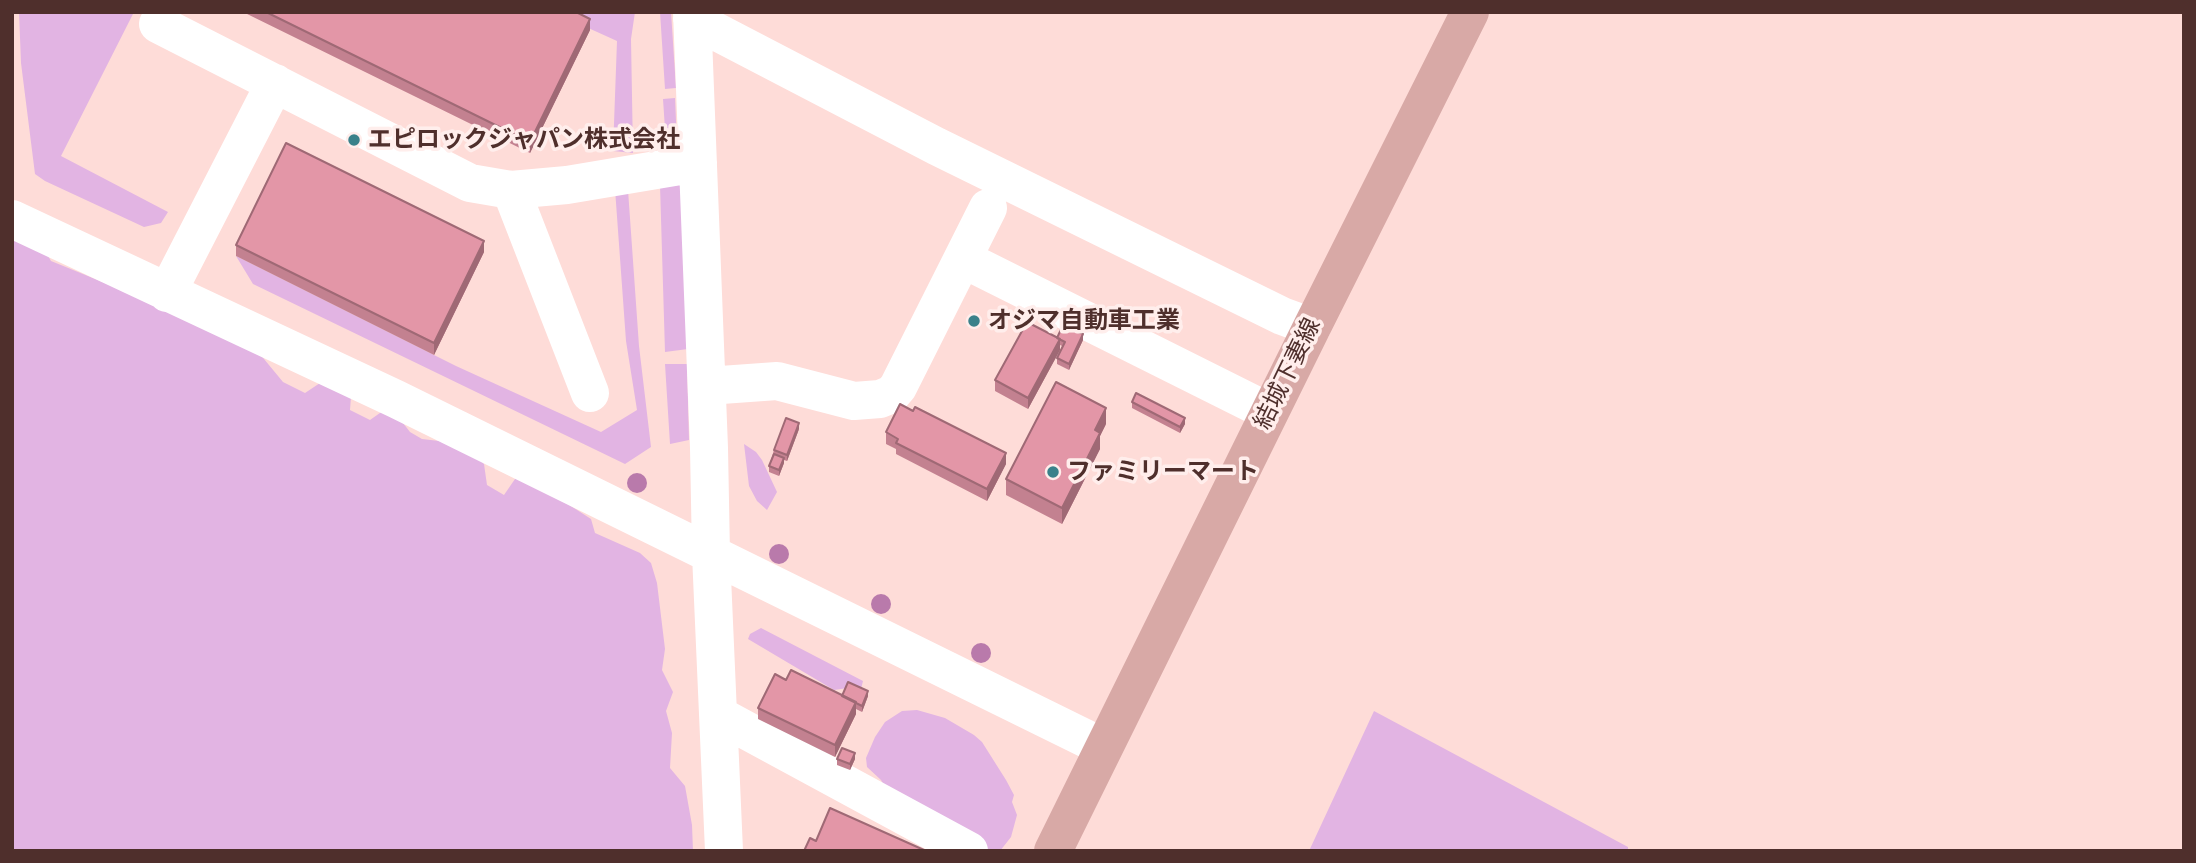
<!DOCTYPE html>
<meta charset="utf-8">
<style>
body{margin:0}
#map{position:relative;width:2196px;height:863px;overflow:hidden;background:#fedcd8;font-family:Arial,sans-serif}
canvas{display:block}
.frame{position:absolute;inset:0;border:14px solid #4f2f2c;pointer-events:none}
</style>
<div id="map">
<canvas width="2196" height="863"></canvas>
<div class="frame"></div>
</div>
<script>
const ctx = document.querySelector('canvas').getContext('2d');
ctx.lineJoin = 'round';
function fill(path, color) {
  ctx.fillStyle = color;
  ctx.fill(path, 'evenodd');
}
function poly(rows) {
  const path = new Path2D();
  for (const r of rows) {
    path.moveTo(r[0], r[1]);
    for (let i = 2; i < r.length; i += 2) path.lineTo(r[i], r[i + 1]);
  }
  return path;
}
function trace(path, color, width, dash) {
  ctx.strokeStyle = color;
  ctx.lineWidth = width;
  ctx.lineCap = dash ? 'butt' : 'round';
  ctx.setLineDash(dash || []);
  ctx.stroke(path);
}
function write(font, color, halo, rows, align = 'center') {
  ctx.font = font + ' Arial,"Noto Sans JP",sans-serif';
  ctx.lineWidth = 7;
  ctx.setLineDash([]);
  ctx.textBaseline = 'middle';
  ctx.strokeStyle = halo;
  ctx.fillStyle = color;
  for (const [text, x, y, turn = 0] of rows) {
    ctx.save();
    ctx.translate(x, y);
    ctx.rotate((+turn || 0) * Math.PI / 180);
    ctx.textAlign = isNaN(turn) ? turn : align;
    if (halo) ctx.strokeText(text, 0, 0);
    ctx.fillText(text, 0, 0);
    ctx.restore();
  }
}
fill(poly([
 [19,12,134,12,61,156,168,212,161,223,144,227,45,181,35,174,21,63],
 [553,12,635,12,631,39,633,153,613,151,617,41],
 [660,12,671,12,676,88,665,89],
 [675,98,677,144,666,144,663,99],
 [681,183,688,349,665,352,660,185],
 [615,189,628,190,639,346,651,447,625,464,253,284,236,256,456,366,601,432,637,410,626,341],
 [12,230,43,247,51,261,250,342,283,382,305,393,320,383,351,397,350,410,370,420,387,408,396,414,410,432,422,439,465,444,484,464,487,485,504,495,515,479,523,475,591,519,595,533,640,553,651,563,657,583,665,649,662,670,673,692,666,711,672,733,670,768,685,786,692,825,693,851,12,851],
 [665,364,687,364,689,440,670,444],
 [744,444,756,452,762,460,777,492,767,510,757,501,749,486],
 [761,628,863,681,860,693,848,688,834,690,748,639,750,634],
 [917,710,945,718,974,735,982,742,1006,780,1014,795,1012,802,1017,815,1011,837,1000,851,985,851,888,793,881,780,867,767,866,758,875,737,885,722,902,711],
 [1374,711,1628,847,1628,851,1309,851]
]), '#e2b4e3');
trace(poly([
 [692,12,709,448,711,554,724,851],
 [692,19,936,146,1282,316,1312,327],
 [158,24,470,183,511,190,567,185,698,163],
 [511,190,590,393],
 [12,219,396,399,1103,747],
 [963,259,1269,412],
 [167,293,275,83],
 [707,386,777,381,854,401,880,399,892,394,898,387,988,208],
 [718,715,969,851]
]), '#fff', 38);
trace(poly([
 [1053,851,1312,327,1470,12]
]), '#d8a9a6', 38);
ctx.fillStyle = '#b97aab';
for (const [x, y] of [
 [637,483],
 [779,554],
 [881,604],
 [981,653]
]) {
  ctx.beginPath();
  ctx.arc(x, y, 10, 0, 2 * Math.PI);
  ctx.fill();
}
fill(poly([
 [243,12,576,12,590,30,530,153],
 [236,245,484,252,434,355,236,256],
 [1058,338,1083,340,1069,370,1057,364,1057,358,1062,346,1060,345,1060,350,1028,409,995,391,995,380],
 [1132,402,1185,424,1180,433,1132,408],
 [1106,424,1100,436,1100,449,1062,524,1006,495,1006,479],
 [799,429,787,461,784,460,784,463,779,476,769,472,769,466,774,450],
 [886,432,1006,464,987,501,896,454,896,449,886,444],
 [786,680,842,696,868,696,862,712,856,709,856,714,835,757,758,719,758,708],
 [837,759,855,759,850,770,837,765]
]), '#c38190');
fill(poly([
 [590,19,590,30,530,153,530,142],
 [484,241,484,252,434,355,434,343],
 [1083,334,1083,340,1069,370,1069,364],
 [1060,339,1060,350,1028,409,1028,398],
 [1106,408,1106,424,1100,436,1100,449,1062,524,1062,508,1095,430],
 [1185,418,1185,424,1180,433,1180,427],
 [799,423,799,429,787,461,787,455],
 [1006,453,1006,464,987,501,987,489],
 [784,458,784,463,779,476,779,470],
 [868,691,868,696,862,712,862,706],
 [856,702,856,714,835,757,835,745],
 [855,753,855,759,850,770,850,764]
]), '#9f6975');
const building = poly([
 [266,12,576,12,590,19,530,142,266,12],
 [286,143,484,241,434,343,236,245,286,143],
 [1027,322,1060,339,1028,398,995,380,1027,322],
 [1063,325,1083,334,1069,364,1057,358,1065,342,1057,338,1063,325],
 [1056,382,1106,408,1095,430,1100,433,1062,508,1006,479,1056,382],
 [1136,393,1185,418,1180,427,1132,402,1136,393],
 [900,404,913,411,915,407,1006,453,987,489,896,443,898,439,886,432,900,404],
 [786,418,799,423,787,455,774,450,786,418],
 [774,454,784,458,779,470,769,466,774,454],
 [791,670,856,702,835,745,758,708,775,674,786,680,791,670],
 [848,682,868,691,862,706,842,696,848,682],
 [842,748,855,753,850,764,837,759,842,748],
 [830,808,924,850,924,851,804,851,810,838,816,841,830,808]
]);
fill(building, '#e396a7');
trace(building, '#9f6975', 2);
for (const [x, y, r, color] of [
 [354,140,7,"#3a818a"],
 [974,321,7,"#3a818a"],
 [1053,472,7,"#3a818a"]
]) {
  const dot = new Path2D();
  dot.arc(x, y, r, 0, 2 * Math.PI);
  ctx.fillStyle = color;
  ctx.fill(dot);
  trace(dot, '#ffeeec', 2.5);
}
write('bold 24px', '#4f2f2c', '#ffeeec', [
 ["エピロックジャパン株式会社",368,140],
 ["オジマ自動車工業",988,321],
 ["ファミリーマート",1067,472]
], 'left');
write('24px', '#4f2f2c', '#ffeeec', [
 ["結城下妻線",1288,374,-64]
]);
</script>
